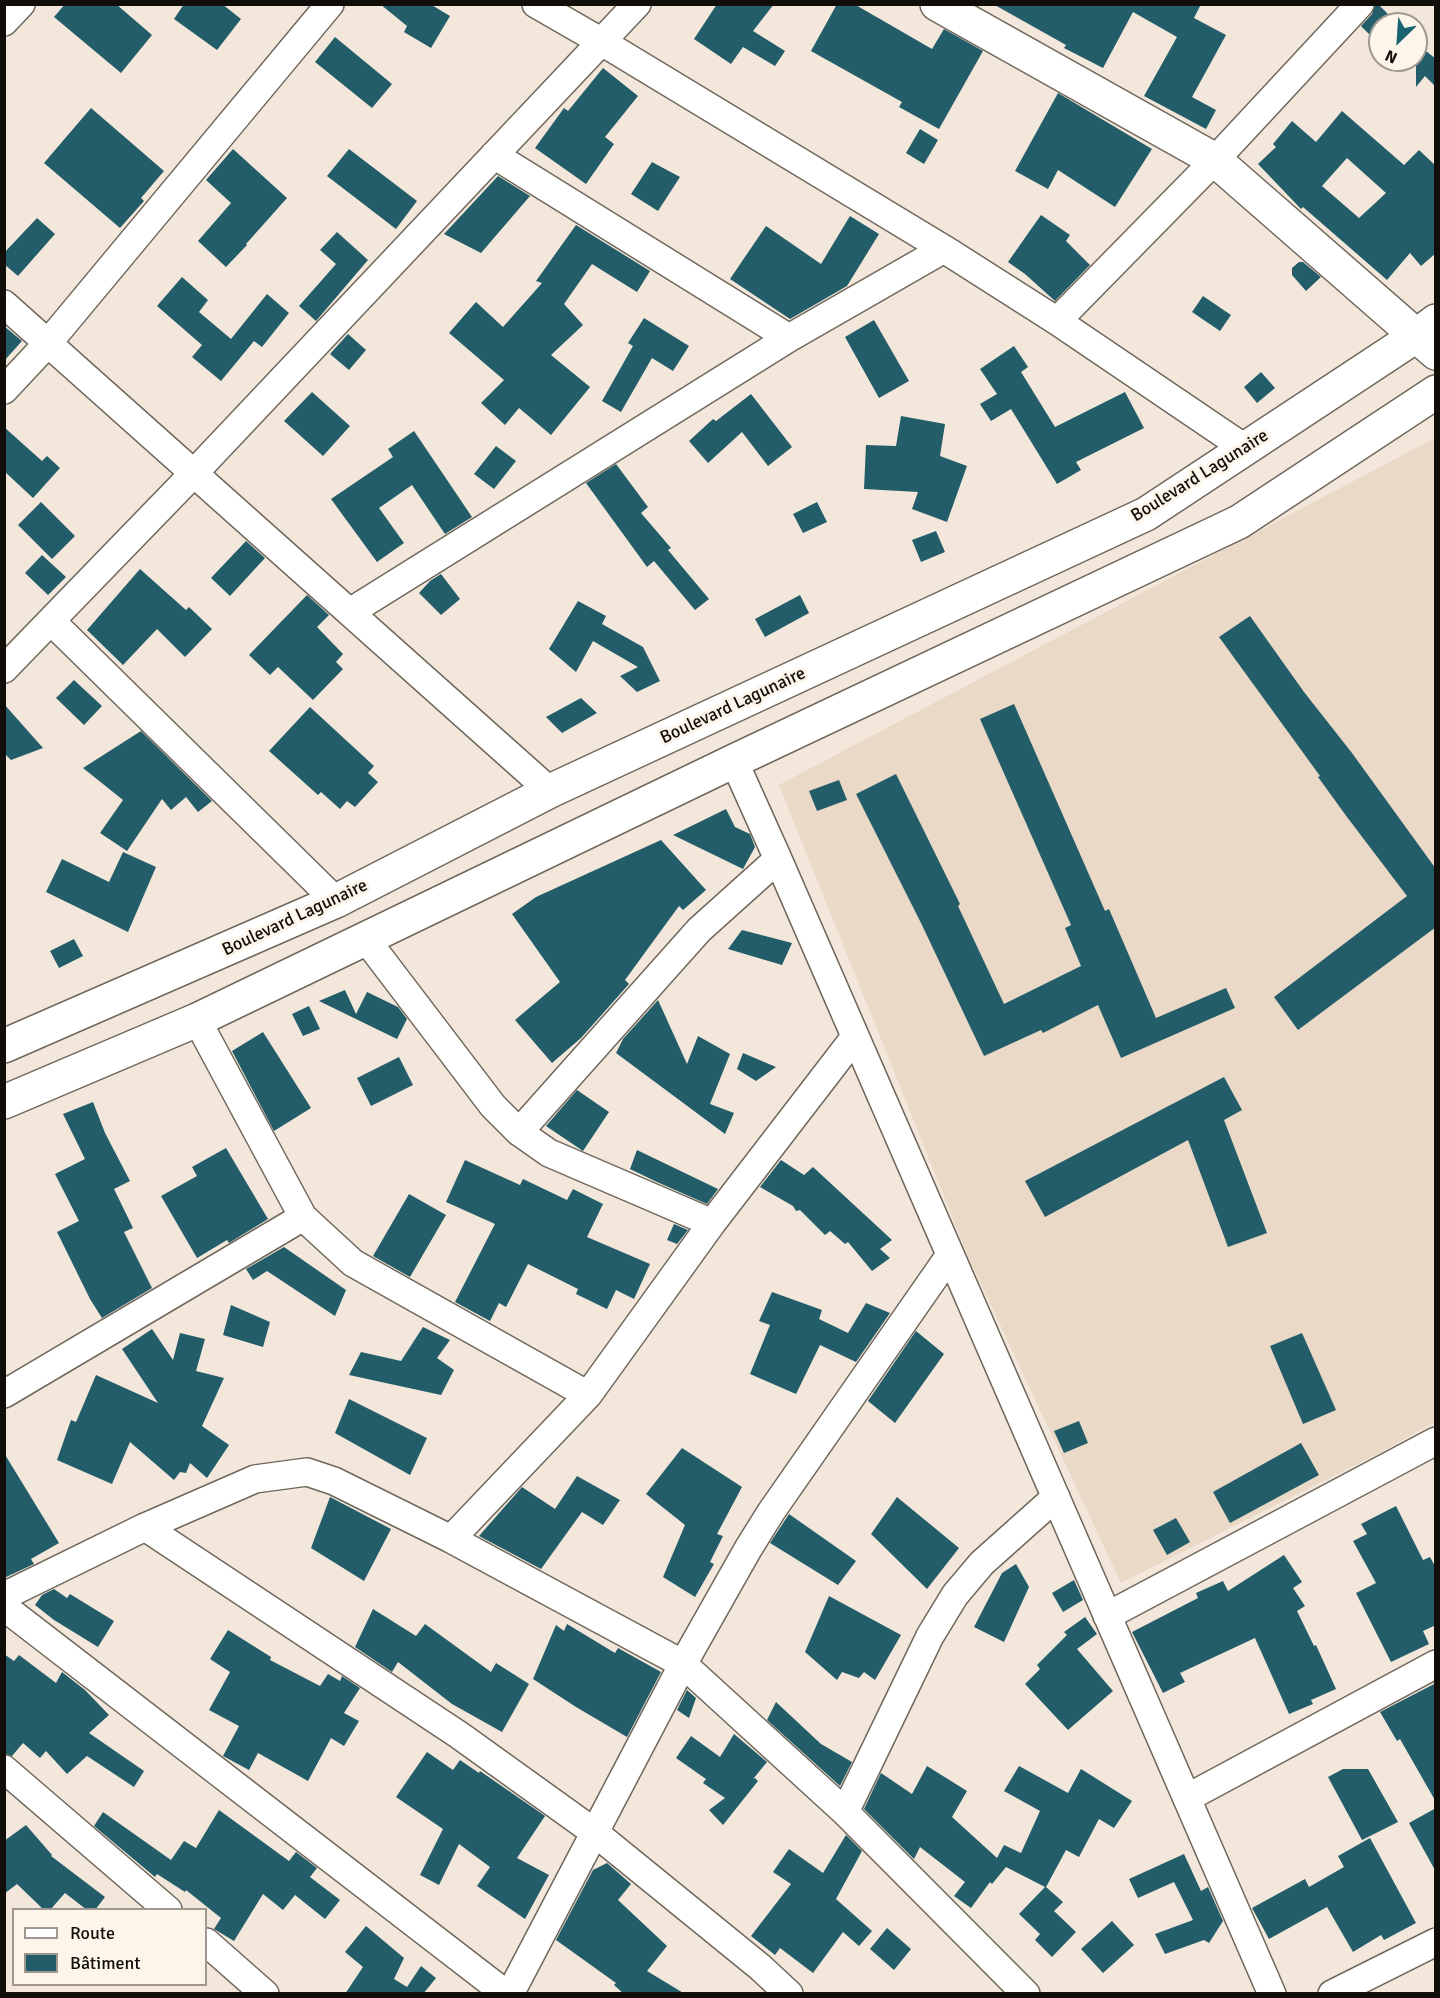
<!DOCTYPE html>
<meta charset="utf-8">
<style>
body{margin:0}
#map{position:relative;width:1440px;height:1998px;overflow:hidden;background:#f2e7da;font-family:Signika,sans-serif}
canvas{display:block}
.frame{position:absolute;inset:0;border:6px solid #110d09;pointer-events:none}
.legend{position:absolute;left:12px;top:1908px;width:195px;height:78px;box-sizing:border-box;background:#fdf5ea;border:2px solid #9f9890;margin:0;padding:8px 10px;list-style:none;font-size:18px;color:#110d09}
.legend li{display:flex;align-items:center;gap:12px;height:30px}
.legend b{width:30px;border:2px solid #9f9890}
.north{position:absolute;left:1368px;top:12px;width:60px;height:60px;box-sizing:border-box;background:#fdf5ea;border:2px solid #9f9890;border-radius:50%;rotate:205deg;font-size:16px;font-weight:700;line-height:24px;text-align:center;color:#110d09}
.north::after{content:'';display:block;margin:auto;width:21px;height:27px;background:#196270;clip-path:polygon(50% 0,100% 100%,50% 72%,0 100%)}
</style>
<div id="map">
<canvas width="1440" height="1998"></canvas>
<div class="frame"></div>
<ul class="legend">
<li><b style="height:8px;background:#fff"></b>Route</li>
<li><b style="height:16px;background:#235d69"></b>Bâtiment</li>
</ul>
<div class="north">N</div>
</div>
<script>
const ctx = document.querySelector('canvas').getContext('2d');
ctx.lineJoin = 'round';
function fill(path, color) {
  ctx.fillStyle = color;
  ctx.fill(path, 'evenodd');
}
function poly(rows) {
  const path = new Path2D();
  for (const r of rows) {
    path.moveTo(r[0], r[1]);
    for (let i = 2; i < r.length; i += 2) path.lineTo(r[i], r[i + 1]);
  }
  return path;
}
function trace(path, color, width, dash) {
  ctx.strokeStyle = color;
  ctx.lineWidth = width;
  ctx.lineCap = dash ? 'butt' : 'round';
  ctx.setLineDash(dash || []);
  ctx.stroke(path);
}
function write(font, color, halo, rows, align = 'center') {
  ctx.font = font + ' Signika,sans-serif';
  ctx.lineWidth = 6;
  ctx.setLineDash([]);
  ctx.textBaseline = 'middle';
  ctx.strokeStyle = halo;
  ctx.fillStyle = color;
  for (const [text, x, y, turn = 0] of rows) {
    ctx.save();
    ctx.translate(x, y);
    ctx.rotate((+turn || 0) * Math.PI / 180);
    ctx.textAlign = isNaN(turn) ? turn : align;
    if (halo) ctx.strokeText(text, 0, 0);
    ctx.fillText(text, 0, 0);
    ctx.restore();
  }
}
fill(poly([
 [1435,438,1435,1422,1379,1453,1121,1583,968,1256,779,785]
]), '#e9d9c6');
fill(poly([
 [65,4,116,4,152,35,121,73,54,17],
 [184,4,222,4,241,19,217,50,174,19],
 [380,4,430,4,450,16,431,48,404,32,407,26],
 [717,4,774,4,753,31,785,51,775,66,743,47,731,64,694,39],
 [837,4,854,4,932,49,944,29,983,51,939,129,899,107,902,102,811,51],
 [993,4,1201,4,1194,18,1226,35,1192,97,1216,110,1206,129,1144,96,1177,37,1133,12,1103,68,1064,48,1066,45],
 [1375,4,1378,4,1392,18,1387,24,1380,24,1380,31,1373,38,1361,26,1372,14],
 [335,37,392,84,372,108,315,62],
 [1416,43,1436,59,1436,87,1425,76,1416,87],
 [603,68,638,96,605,137,614,144,586,184,535,148,564,108,568,111],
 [1058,93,1152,149,1115,207,1058,170,1048,189,1015,171],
 [91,108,164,171,141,198,144,201,120,228,44,163],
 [1342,111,1404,165,1419,150,1436,166,1436,253,1421,266,1410,253,1387,280,1303,207,1301,209,1258,164,1276,147,1273,144,1292,121,1316,142],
 [1347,158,1386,193,1359,218,1322,186],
 [920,129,938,140,924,164,906,153],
 [233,149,287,198,246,244,247,245,226,267,198,241,231,203,206,180],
 [349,149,417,201,396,229,327,176],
 [652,162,680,177,658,211,631,194],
 [498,176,530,196,481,253,444,234],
 [1041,215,1070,235,1066,241,1090,265,1055,301,1025,274,1008,262],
 [850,216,879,234,847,286,790,319,730,279,766,226,821,264],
 [37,218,55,234,18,276,4,264,4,253],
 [576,225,650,271,637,292,592,264,564,304,583,325,551,355,590,387,551,435,519,408,505,425,481,403,504,380,449,333,476,302,503,327,542,283,536,281],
 [337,232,368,260,316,321,299,306,336,264,320,250],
 [1299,262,1303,262,1321,277,1306,291,1292,275,1292,268],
 [182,277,208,300,199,312,231,339,267,294,289,313,262,347,254,341,221,381,192,357,202,345,157,306],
 [1203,296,1231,315,1220,331,1192,312],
 [644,318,689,346,673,371,652,358,621,412,602,401,633,346,628,343],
 [874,320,909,381,879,398,845,337],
 [4,326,22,341,4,361],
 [348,334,366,350,349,370,330,354],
 [1014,346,1028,367,1021,372,1055,427,1125,392,1144,428,1076,462,1081,470,1057,484,1011,409,991,421,980,404,997,394,980,369],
 [1261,372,1275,388,1257,403,1244,387],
 [312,392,350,426,323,456,284,421],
 [751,394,792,447,768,466,742,432,708,463,689,441,713,419,716,421],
 [901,416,945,424,940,456,967,466,947,522,912,509,918,492,864,489,866,445,896,446],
 [4,427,42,461,47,456,60,468,33,498,4,471],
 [414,431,472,517,445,534,412,485,379,508,404,543,377,562,331,499,393,457,388,449],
 [496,446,516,461,494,489,474,474],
 [616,464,648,507,641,513,671,548,668,550,709,599,695,610,654,561,647,567,586,483],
 [41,502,75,536,52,559,18,525],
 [817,502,827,522,803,533,793,514],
 [936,531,945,552,921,562,912,540],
 [246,541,265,558,230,596,211,578],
 [42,555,66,577,48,595,25,573],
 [140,569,186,610,189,607,212,629,185,657,157,629,123,665,87,630],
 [441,574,460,599,441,615,419,593,430,581],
 [307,595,329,615,317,627,343,654,336,662,343,669,313,700,278,667,270,675,249,655],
 [800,595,809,613,765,637,755,619],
 [578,601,606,616,602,624,643,647,660,681,637,692,620,676,638,667,593,641,576,672,549,649],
 [1250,616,1304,692,1352,753,1436,869,1436,927,1298,1030,1274,997,1407,896,1347,817,1318,777,1320,776,1219,637],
 [74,680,102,706,84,725,56,698],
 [581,698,597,713,562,733,546,717],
 [4,704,43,748,11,760,4,753],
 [1014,704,1105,911,1109,909,1156,1018,1226,988,1235,1008,1121,1058,1098,1005,1043,1033,1041,1030,984,1056,921,923,856,794,896,774,960,904,958,906,1004,1004,1081,966,1065,928,1071,925,980,719],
 [310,707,374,766,368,773,378,782,355,807,347,801,340,809,321,792,318,795,269,751],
 [141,731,212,801,198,812,186,797,171,810,162,799,127,851,100,833,123,800,83,768],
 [839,780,847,800,817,811,809,791],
 [726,809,735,827,750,834,755,847,743,869,673,835],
 [661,840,706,890,683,910,679,906,625,980,629,984,581,1038,552,1063,515,1020,560,982,512,914,536,897],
 [123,852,156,867,128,932,46,892,62,859,109,882],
 [742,930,792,943,782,965,728,949],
 [74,939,83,956,59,968,50,951],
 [345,990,356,1014,367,992,398,1007,407,1019,397,1039,319,1001],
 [658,1000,687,1064,698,1036,730,1054,710,1104,734,1113,725,1134,616,1053,623,1039],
 [309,1006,320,1029,303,1036,292,1014],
 [263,1032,311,1108,274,1131,232,1051],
 [743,1053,776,1067,756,1081,737,1069],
 [399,1057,413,1085,371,1106,357,1078],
 [1224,1077,1242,1110,1224,1120,1267,1233,1228,1247,1188,1140,1045,1217,1025,1181],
 [577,1090,609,1112,583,1151,546,1126],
 [93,1102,105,1133,130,1181,114,1189,133,1228,124,1232,152,1288,102,1318,90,1299,57,1232,79,1221,55,1174,85,1159,63,1114],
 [226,1148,268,1219,229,1243,227,1240,197,1258,161,1196,197,1176,192,1167],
 [637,1150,718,1189,707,1204,657,1182,630,1169],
 [465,1160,520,1185,523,1179,567,1200,573,1189,603,1204,587,1237,650,1264,634,1299,616,1290,607,1309,576,1294,578,1289,528,1264,506,1307,499,1303,490,1321,455,1302,495,1224,446,1202],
 [781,1160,804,1175,813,1167,892,1240,880,1249,890,1258,872,1271,848,1242,845,1244,830,1231,825,1235,800,1210,796,1211,793,1206,760,1187],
 [409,1194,446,1215,410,1277,373,1256],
 [674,1224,688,1230,677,1244,667,1240],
 [284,1247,346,1290,335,1316,267,1271,253,1280,246,1269],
 [772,1292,822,1310,819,1319,848,1333,866,1303,890,1313,856,1362,820,1345,796,1394,750,1374,770,1325,759,1321],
 [231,1305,270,1322,263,1347,223,1335],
 [423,1327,450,1340,437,1358,454,1370,441,1395,349,1375,361,1352,401,1361],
 [152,1329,173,1360,180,1333,205,1339,196,1371,224,1378,202,1426,229,1445,207,1478,190,1463,186,1473,180,1472,174,1480,130,1442,112,1484,57,1460,71,1420,76,1422,96,1375,158,1403,122,1349],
 [916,1331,944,1354,895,1423,868,1401],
 [1302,1333,1336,1410,1303,1424,1270,1346],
 [349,1399,427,1438,410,1475,335,1433],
 [1079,1421,1088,1443,1064,1453,1054,1431],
 [1301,1443,1319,1475,1230,1523,1213,1492],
 [682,1448,742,1487,717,1534,723,1536,710,1562,714,1564,695,1597,663,1577,685,1525,646,1494],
 [4,1453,59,1543,31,1559,34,1564,4,1578],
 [577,1476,620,1500,603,1525,582,1512,541,1569,479,1536,522,1487,555,1509],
 [330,1497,391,1529,364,1581,311,1548],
 [897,1497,959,1548,927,1589,871,1534],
 [1396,1506,1423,1560,1430,1557,1436,1568,1436,1625,1423,1631,1429,1644,1391,1662,1356,1593,1376,1583,1353,1541,1367,1534,1361,1524],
 [789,1514,856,1561,838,1585,770,1543],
 [1176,1518,1190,1542,1167,1555,1153,1530],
 [1284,1555,1302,1582,1293,1588,1305,1606,1297,1611,1314,1646,1316,1645,1336,1689,1311,1700,1313,1704,1289,1714,1255,1638,1180,1673,1185,1682,1163,1693,1132,1632,1198,1598,1196,1593,1223,1581,1228,1591],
 [1016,1564,1029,1587,1004,1642,974,1627,1002,1573],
 [1074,1580,1083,1600,1063,1612,1052,1593],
 [54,1589,67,1598,70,1594,114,1621,98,1647,54,1620,35,1605,42,1595],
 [829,1596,901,1635,875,1680,864,1672,859,1678,842,1672,837,1680,805,1652],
 [373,1609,416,1636,425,1624,491,1672,496,1663,529,1684,502,1732,452,1704,398,1662,392,1672,355,1647],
 [1085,1617,1097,1634,1077,1649,1113,1691,1068,1730,1025,1684,1040,1669,1037,1665,1067,1635,1064,1632],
 [567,1624,615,1653,618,1648,661,1672,627,1737,576,1707,533,1679,556,1625,564,1631],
 [228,1630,271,1657,270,1660,320,1686,328,1674,340,1681,342,1676,360,1688,344,1713,359,1721,344,1746,331,1738,308,1781,258,1753,249,1770,223,1756,239,1726,209,1710,230,1672,210,1659],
 [4,1654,14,1661,19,1655,56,1683,62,1672,85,1690,109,1715,89,1733,144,1771,134,1787,87,1756,67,1774,46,1751,40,1758,23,1743,12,1756,4,1754],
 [1436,1683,1436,1802,1400,1739,1397,1741,1380,1712],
 [687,1690,696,1698,689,1718,677,1710],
 [776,1702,821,1744,852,1762,840,1786,767,1720],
 [734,1734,767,1762,753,1779,755,1778,758,1781,723,1825,709,1810,725,1798,703,1783,706,1779,676,1758,691,1736,720,1757],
 [427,1752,453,1770,460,1760,479,1773,480,1771,545,1816,517,1858,549,1875,525,1919,477,1886,490,1867,459,1844,439,1885,420,1875,443,1829,396,1797],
 [927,1766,967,1791,952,1817,997,1858,1004,1845,1021,1853,1040,1811,1004,1791,1019,1766,1068,1793,1081,1769,1132,1801,1114,1828,1099,1819,1079,1857,1066,1850,1046,1887,1063,1902,1054,1911,1076,1932,1052,1957,1035,1940,1040,1934,1019,1914,1045,1887,1006,1867,992,1884,990,1882,971,1908,954,1896,965,1882,920,1847,914,1859,864,1809,881,1773,912,1794],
 [1343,1769,1368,1769,1398,1822,1362,1840,1328,1777],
 [1436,1808,1436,1872,1409,1823],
 [219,1810,289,1861,296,1852,317,1868,310,1877,340,1900,325,1919,295,1895,283,1910,263,1894,234,1941,214,1929,221,1918,186,1890,185,1892,157,1874,155,1877,94,1826,103,1812,171,1860,184,1841,196,1848],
 [26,1825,52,1855,51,1856,105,1897,95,1910,87,1910,65,1893,50,1910,44,1910,17,1884,4,1894,4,1841],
 [846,1835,862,1851,836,1899,872,1931,859,1946,843,1932,813,1973,780,1948,775,1955,751,1936,791,1884,773,1872,789,1849,823,1873],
 [1370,1838,1416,1923,1384,1940,1381,1935,1353,1952,1327,1907,1269,1939,1252,1908,1305,1879,1309,1887,1344,1867,1338,1856],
 [1184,1854,1201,1891,1208,1887,1223,1921,1209,1943,1204,1940,1165,1954,1155,1934,1193,1920,1174,1882,1138,1898,1129,1879],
 [607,1863,631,1884,618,1900,667,1946,647,1971,685,1994,624,1994,614,1985,616,1983,556,1940,593,1870],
 [1112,1921,1134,1945,1103,1973,1081,1949],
 [366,1926,404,1958,394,1979,407,1987,421,1966,436,1978,423,1994,345,1994,363,1967,345,1952],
 [887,1928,911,1949,894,1970,870,1949]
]), '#235d69');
const minor = poly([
 [536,4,602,42,944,249,1057,321,1246,449],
 [4,22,21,4],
 [494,155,789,338],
 [4,304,550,791],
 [1057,321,1215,160,1360,4],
 [4,390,48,343,330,4],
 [350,612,789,338,944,249],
 [51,621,336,901],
 [4,669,194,473,637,4],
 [734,761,778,859,1272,1994],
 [365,938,493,1106,519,1132,549,1153,712,1223],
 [197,1020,303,1217,353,1263,588,1395],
 [519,1132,699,930,778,859],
 [4,1394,303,1217],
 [145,1527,459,1735,594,1832,760,1967,789,1994],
 [451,1539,588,1395,712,1223,855,1037],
 [4,1596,145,1527,255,1479,307,1472,334,1481,451,1539,683,1664,845,1812,1026,1994],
 [4,1607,506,1994],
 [1107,1616,1436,1441],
 [4,1769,168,1910],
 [1187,1798,1436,1664],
 [845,1812,930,1636,955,1595,982,1563,1056,1497],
 [206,1942,265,1994],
 [510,1994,683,1664,748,1549,771,1512,950,1255],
 [1332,1994,1436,1942]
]);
const tertiary = poly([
 [937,4,1215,160,1436,353]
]);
const secondary = poly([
 [4,1046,336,901,550,791,1146,514,1416,336,1436,321],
 [4,1102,197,1020,734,761,1239,522,1436,392]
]);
trace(minor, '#70675b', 30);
trace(tertiary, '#70675b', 36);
trace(secondary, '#70675b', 36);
trace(minor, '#fff', 27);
trace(tertiary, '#fff', 33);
trace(secondary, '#fff', 33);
write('18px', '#110d09', '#fdf5ea', [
 ["Boulevard Lagunaire",1200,476,-32],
 ["Boulevard Lagunaire",733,706,-25],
 ["Boulevard Lagunaire",295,918,-25]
]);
</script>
